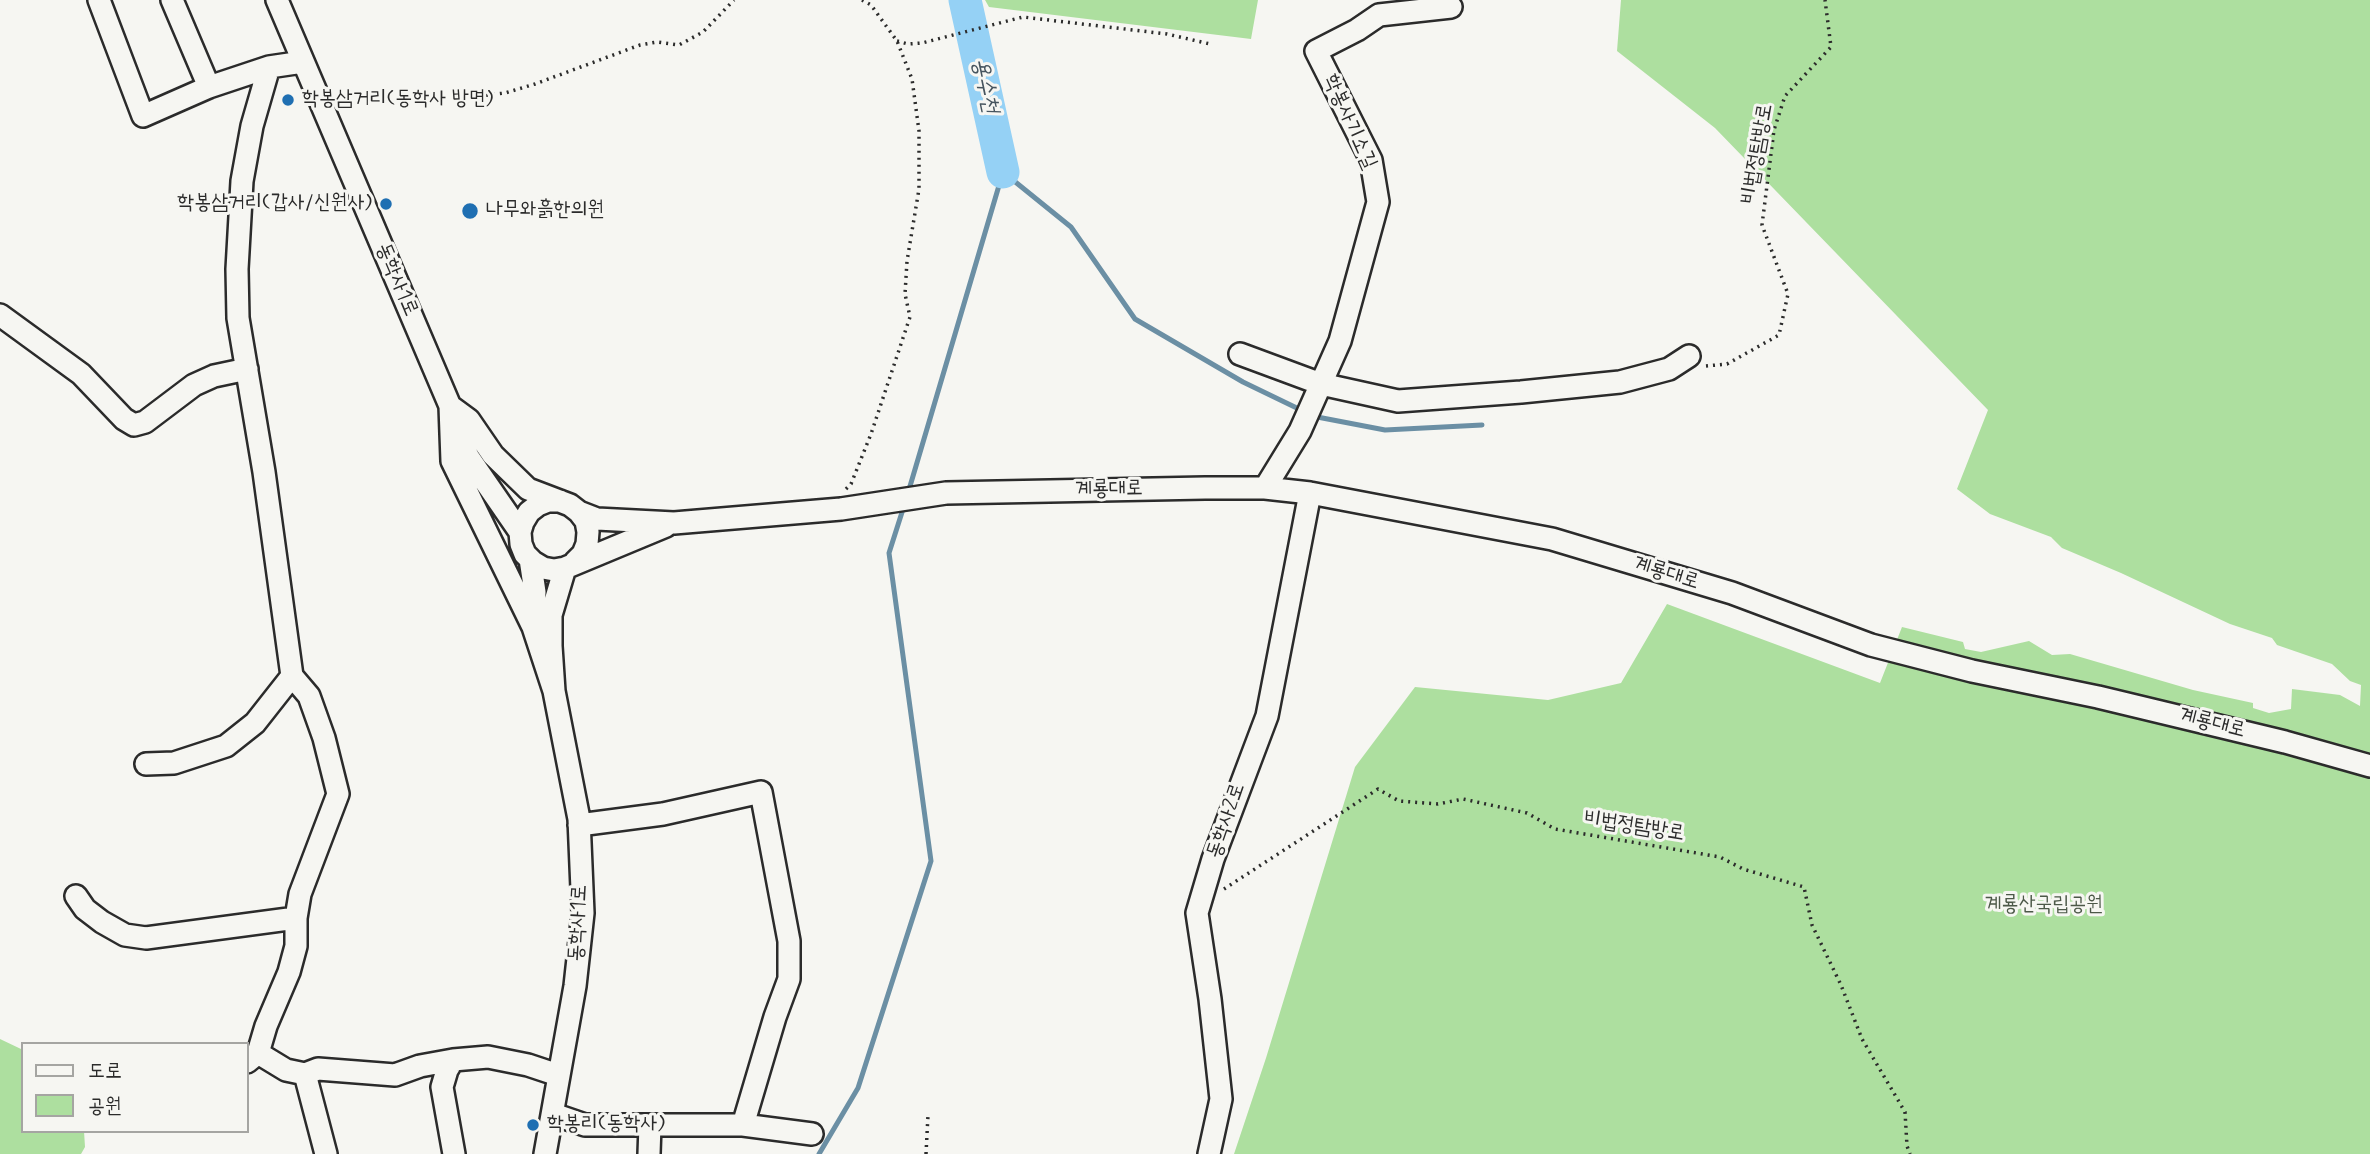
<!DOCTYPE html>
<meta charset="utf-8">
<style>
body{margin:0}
#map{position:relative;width:2370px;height:1154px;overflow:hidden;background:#f6f6f2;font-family:Mynerve,"Poor Story",sans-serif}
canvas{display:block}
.legend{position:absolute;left:21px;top:1042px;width:228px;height:91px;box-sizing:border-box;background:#f6f6f2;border:2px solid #a5a5a2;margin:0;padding:9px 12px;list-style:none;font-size:21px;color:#2b2b2b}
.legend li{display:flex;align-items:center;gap:14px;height:35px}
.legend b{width:35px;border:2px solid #a5a5a2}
</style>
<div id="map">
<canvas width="2370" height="1154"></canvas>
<ul class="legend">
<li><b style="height:9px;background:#f6f6f2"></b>도로</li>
<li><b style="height:19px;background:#addf9f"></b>공원</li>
</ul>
</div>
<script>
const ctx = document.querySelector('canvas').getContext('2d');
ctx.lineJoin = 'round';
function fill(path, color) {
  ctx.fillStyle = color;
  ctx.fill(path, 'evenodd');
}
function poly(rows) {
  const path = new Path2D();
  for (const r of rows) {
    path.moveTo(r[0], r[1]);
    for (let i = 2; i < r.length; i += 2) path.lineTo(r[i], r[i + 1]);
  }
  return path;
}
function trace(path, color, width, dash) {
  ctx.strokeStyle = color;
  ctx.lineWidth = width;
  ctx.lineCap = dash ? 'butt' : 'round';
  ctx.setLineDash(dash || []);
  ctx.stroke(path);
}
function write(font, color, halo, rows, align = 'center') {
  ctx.font = font + ' Mynerve,"Poor Story",sans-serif';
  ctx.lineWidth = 6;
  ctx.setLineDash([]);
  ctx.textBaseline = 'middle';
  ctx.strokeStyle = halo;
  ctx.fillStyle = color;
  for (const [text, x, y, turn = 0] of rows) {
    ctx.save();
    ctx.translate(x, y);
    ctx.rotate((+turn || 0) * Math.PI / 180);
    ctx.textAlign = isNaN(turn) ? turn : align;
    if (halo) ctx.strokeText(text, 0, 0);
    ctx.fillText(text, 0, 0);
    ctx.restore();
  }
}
fill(poly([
 [985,0,1258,0,1251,39,989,7],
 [1621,0,2370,0,2370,1154,1234,1154,1266,1058,1355,767,1415,687,1548,700,1621,683,1667,604,1880,683,1902,627,1963,642,1965,649,1981,652,2029,641,2052,655,2070,654,2193,690,2253,703,2253,708,2269,713,2291,709,2292,689,2340,695,2360,706,2361,685,2350,681,2332,664,2277,645,2272,638,2230,624,2121,573,2062,548,2051,537,1990,514,1957,489,1988,410,1715,128,1617,51],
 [0,1039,21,1049,23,1053,23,1131,84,1131,85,1147,81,1154,0,1154]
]), '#addf9f');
trace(poly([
 [1312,416,1385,430,1482,425],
 [908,493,1003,172,1071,227,1135,319,1243,382,1303,411],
 [819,1154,858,1088,931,861,889,553,904,506]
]), '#6b8fa4', 5);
trace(poly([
 [965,0,1003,172]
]), '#95d1f5', 33);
const minor = poly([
 [99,0,143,116,209,87,269,67,303,62],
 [172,0,209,87],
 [277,0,450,406,452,461,533,627,554,691],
 [0,315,81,374,124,419,134,425,145,422,194,385,214,376,247,369],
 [1240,354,1321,384,1398,401,1521,392,1620,382,1669,369,1689,356],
 [450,406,469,420,493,455,528,489,570,505,579,512,597,519,674,523,841,509,946,493,1205,488,1265,488,1310,493,1552,539,1732,593,1871,645,1972,671,2098,697,2285,742,2370,766],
 [453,427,469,458,520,532],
 [1265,488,1300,431,1340,341,1378,202,1371,160,1316,51,1357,30,1379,15,1451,7],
 [560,501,548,501,538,505,529,512,523,522,520,532,521,544,525,554,533,562,543,568,554,570,565,568,666,526],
 [530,559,535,592,533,623],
 [575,562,583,554,587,544,588,532,586,521,579,512],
 [146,764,174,763,226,746,255,723,292,676],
 [579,825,663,814,761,792,789,941,789,979,775,1017,743,1125],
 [76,896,85,909,102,922,125,935,146,938,296,918],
 [258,1053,286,1070,305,1074,318,1069,395,1075,420,1066,453,1060,488,1057,528,1065,558,1075],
 [453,1060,447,1070,442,1087,454,1154],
 [247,1062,258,1053,266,1026,289,972,296,946,296,918,300,894,338,794,324,738,309,696,292,676,264,472,238,318,237,269,242,181,252,126,269,67],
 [305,1074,326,1154],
 [553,1114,585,1125,743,1125,812,1134],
 [545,1154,575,986,583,913,579,819,554,691,551,646,551,615,565,568],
 [649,1154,650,1125],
 [1209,1154,1221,1099,1210,999,1197,913,1213,859,1267,716,1310,493]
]);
trace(minor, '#2b2b2b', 26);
trace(poly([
 [897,41,908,44,922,43,1023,17,1167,34,1210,44],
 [479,96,505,93,535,84,640,45,657,42,679,45,703,32,734,0],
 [1706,366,1727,364,1779,335,1788,294,1762,225,1774,130,1785,96,1831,47,1825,0],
 [846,489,851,484,871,434,910,317,905,294,907,261,919,189,919,131,912,79,897,41,871,5,862,0],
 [1224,889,1378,789,1399,801,1438,804,1463,799,1527,813,1555,829,1720,857,1743,869,1804,887,1812,925,1841,985,1862,1039,1905,1112,1907,1146,1910,1154],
 [926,1154,928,1115]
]), '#2b2b2b', 3.5, [2, 5]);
trace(minor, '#f6f6f2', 21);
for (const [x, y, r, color] of [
 [288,100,7,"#1f6fb2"],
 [386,204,7,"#1f6fb2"],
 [470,211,9,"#1f6fb2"],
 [533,1125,7,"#1f6fb2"]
]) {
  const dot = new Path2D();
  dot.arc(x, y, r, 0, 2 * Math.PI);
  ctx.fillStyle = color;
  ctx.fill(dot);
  trace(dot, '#f6f6f2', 2.5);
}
write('21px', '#2b2b2b', '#f6f6f2', [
 ["학봉삼거리(동학사 방면)",302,100],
 ["학봉삼거리(갑사/신원사)",372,204,"right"],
 ["나무와흙한의원",486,211],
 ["학봉리(동학사)",547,1125]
], 'left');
write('21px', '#2b2b2b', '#f6f6f2', [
 ["학봉사기소길",1349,122,66],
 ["비법정탐방로",1758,154,-80],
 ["동학사1로",396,280,67],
 ["계룡대로",1109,490,-1],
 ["계룡대로",1666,574,17],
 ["계룡대로",2212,724,14],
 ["동학사2로",1227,821,-71],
 ["비법정탐방로",1634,827,9],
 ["동학사1로",579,923,-87]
]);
write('21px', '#4c5848', '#f6f6f2', [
 ["계룡산국립공원",2044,906]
]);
write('italic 23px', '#46545e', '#f6f6f2', [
 ["용수천",984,86,78]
]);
</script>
